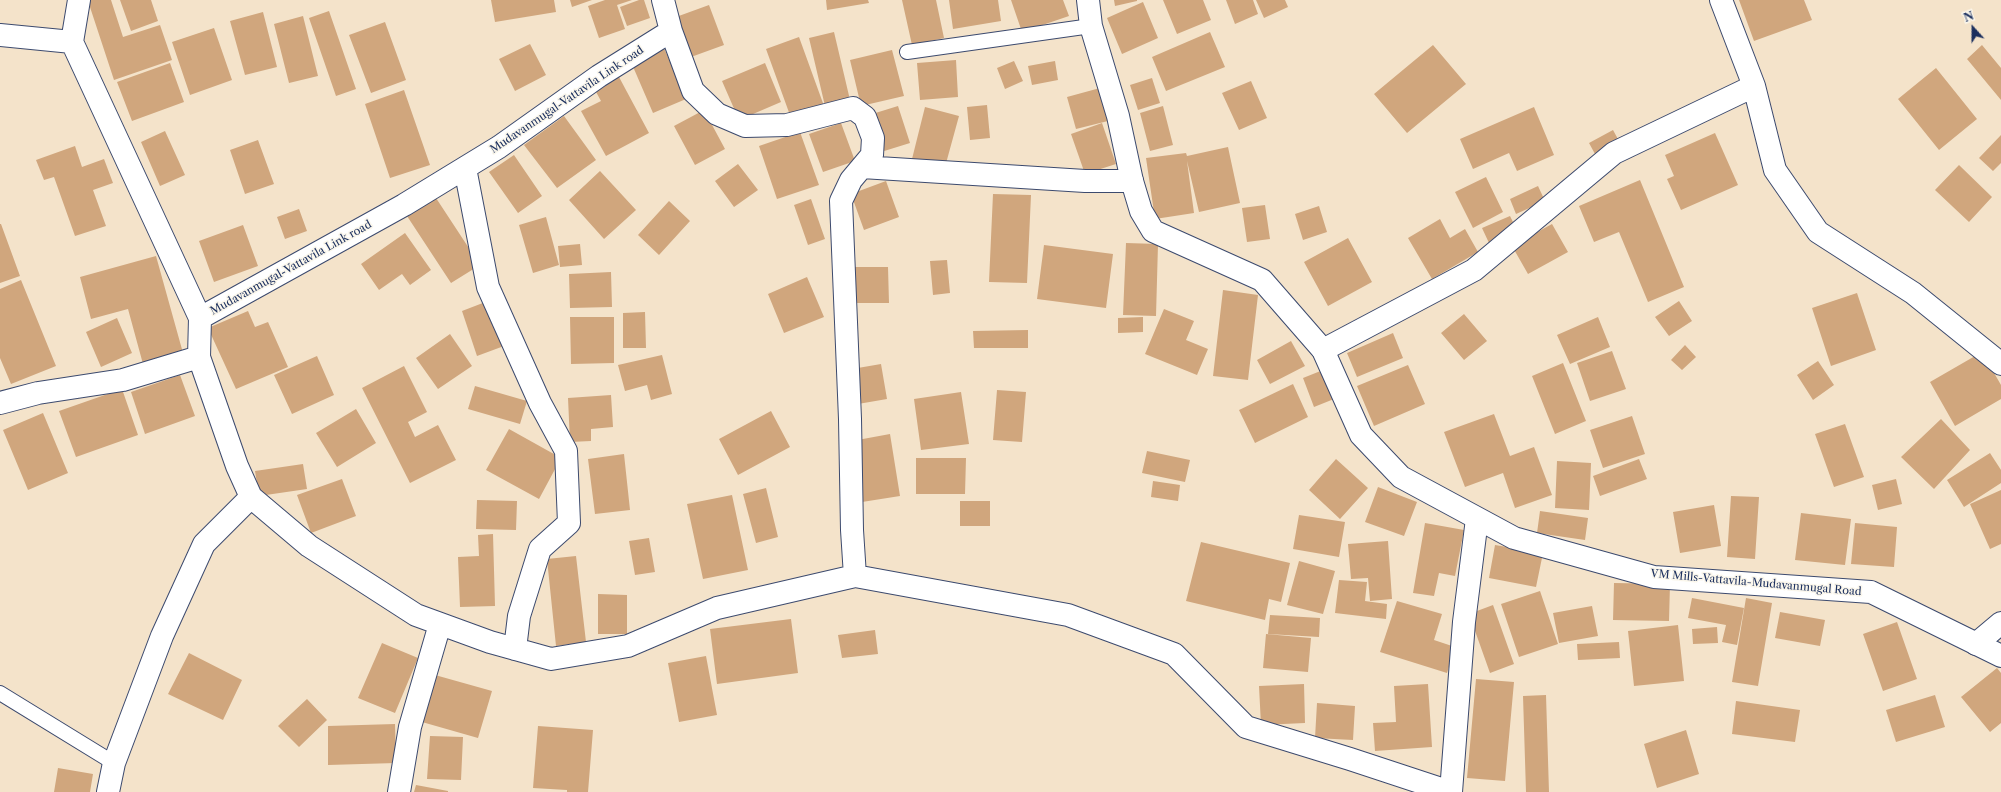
<!DOCTYPE html>
<style>
body{margin:0}
#map{position:relative;width:2001px;height:792px;overflow:hidden;background:#f4e3ca;font-family:"Libre Caslon Text",serif}
canvas{display:block}
.north{position:absolute;left:1953px;top:8px;width:40px;height:40px;-webkit-text-stroke:3px #fbf7ec;paint-order:stroke;rotate:339deg;font-size:11px;font-weight:700;line-height:16px;text-align:center;color:#1b2f5e}
.north::after{content:'';display:block;margin:auto;width:14px;height:18px;background:#1b2f5e;clip-path:polygon(50% 0,100% 100%,50% 72%,0 100%)}
</style>
<div id="map">
<canvas width="2001" height="792"></canvas>
<div class="north">N</div>
</div>
<script>
const ctx = document.querySelector('canvas').getContext('2d');
ctx.lineJoin = 'round';
function fill(path, color) {
  ctx.fillStyle = color;
  ctx.fill(path, 'evenodd');
}
function poly(rows) {
  const path = new Path2D();
  for (const r of rows) {
    path.moveTo(r[0], r[1]);
    for (let i = 2; i < r.length; i += 2) path.lineTo(r[i], r[i + 1]);
  }
  return path;
}
function trace(path, color, width, dash) {
  ctx.strokeStyle = color;
  ctx.lineWidth = width;
  ctx.lineCap = dash ? 'butt' : 'round';
  ctx.setLineDash(dash || []);
  ctx.stroke(path);
}
function write(font, color, halo, rows, align = 'center') {
  ctx.font = font + ' "Libre Caslon Text",serif';
  ctx.lineWidth = 3;
  ctx.setLineDash([]);
  ctx.textBaseline = 'middle';
  ctx.strokeStyle = halo;
  ctx.fillStyle = color;
  for (const [text, x, y, turn = 0] of rows) {
    ctx.save();
    ctx.translate(x, y);
    ctx.rotate((+turn || 0) * Math.PI / 180);
    ctx.textAlign = isNaN(turn) ? turn : align;
    if (halo) ctx.strokeText(text, 0, 0);
    ctx.fillText(text, 0, 0);
    ctx.restore();
  }
}
fill(poly([
 [91,0,111,0,123,37,160,25,172,60,114,80,88,1],
 [120,0,151,0,158,21,131,31],
 [491,0,554,0,556,12,495,22],
 [570,0,592,0,572,7],
 [605,0,632,0,617,5,625,29,599,38,588,6],
 [639,0,644,0,650,18,627,26,620,7],
 [826,0,868,0,869,3,827,10],
 [902,0,936,0,944,38,912,45],
 [949,0,998,0,1001,21,953,29],
 [1011,0,1063,0,1069,16,1022,32],
 [1114,0,1137,0,1137,1,1115,6],
 [1163,0,1203,0,1211,20,1177,34],
 [1226,0,1253,0,1258,14,1235,24],
 [1256,0,1285,0,1288,7,1264,18],
 [1739,0,1804,0,1812,20,1754,41],
 [1143,2,1158,38,1122,54,1107,18],
 [709,5,724,45,691,57,676,17],
 [329,11,356,89,336,96,309,18],
 [263,12,277,67,245,75,230,21],
 [303,16,318,76,289,83,274,24],
 [385,22,406,80,371,93,349,35],
 [214,28,232,80,190,95,172,42],
 [834,32,850,100,825,106,809,38],
 [1210,32,1225,67,1166,91,1152,57],
 [799,37,824,106,791,118,766,49],
 [530,44,546,75,515,91,499,59],
 [1433,45,1466,84,1407,133,1374,94],
 [1982,45,2001,68,2001,100,1967,59],
 [664,48,686,99,653,113,631,62],
 [892,50,904,96,861,106,850,60],
 [956,60,958,97,920,100,917,63],
 [1014,61,1023,81,1005,89,997,68],
 [1055,61,1058,80,1032,85,1028,66],
 [170,63,184,102,132,121,117,82],
 [765,63,781,102,739,120,722,81],
 [1936,68,1977,119,1939,150,1898,99],
 [619,77,649,133,606,156,581,111,601,101,595,90],
 [1152,78,1160,103,1138,110,1130,85],
 [1251,81,1267,118,1239,130,1222,93],
 [1100,88,1108,121,1076,129,1067,97],
 [404,90,430,165,390,178,365,104],
 [987,105,990,138,970,140,967,107],
 [898,106,910,143,881,152,869,115],
 [1163,106,1173,145,1150,151,1140,113],
 [925,107,959,116,945,167,912,159],
 [1534,107,1554,155,1517,171,1509,153,1473,169,1460,139],
 [704,110,725,149,695,165,674,126],
 [564,116,596,160,557,188,524,145],
 [841,123,855,161,823,172,809,134],
 [1102,123,1116,164,1085,174,1071,134],
 [1613,130,1619,141,1595,154,1589,143],
 [165,131,185,175,160,186,141,142],
 [800,132,819,185,777,199,759,146],
 [1715,133,1738,185,1681,210,1667,179,1674,176,1665,155],
 [2001,135,2001,163,1993,171,1979,158],
 [258,140,274,184,245,194,230,150],
 [75,146,82,167,104,159,113,183,93,190,106,226,75,236,54,177,44,180,36,160],
 [1228,147,1240,203,1199,212,1187,161,1194,213,1155,219,1146,158,1186,153,1187,156],
 [514,155,542,196,518,213,489,172],
 [738,164,758,190,734,207,715,181],
 [1959,165,1992,197,1969,222,1935,190],
 [600,171,636,210,604,239,569,200],
 [1486,177,1503,212,1473,228,1455,192],
 [1640,180,1684,287,1648,302,1619,232,1594,242,1579,206],
 [886,181,899,217,864,230,851,194],
 [1538,186,1545,201,1516,214,1510,199],
 [993,194,1031,195,1027,283,989,282],
 [436,198,480,265,451,283,407,216],
 [811,199,825,239,808,245,794,205],
 [669,201,690,221,659,255,638,235],
 [1265,205,1270,239,1247,242,1242,208],
 [1319,206,1327,232,1303,240,1295,214],
 [299,209,307,231,285,239,277,217],
 [1510,216,1517,230,1489,243,1482,228],
 [546,217,559,265,533,273,519,225],
 [1440,219,1450,238,1465,229,1478,252,1432,279,1408,238],
 [0,224,1,224,20,276,0,283],
 [1552,224,1568,252,1528,274,1512,246],
 [243,225,258,266,214,282,199,241],
 [405,233,431,270,410,285,402,274,379,290,361,264],
 [1348,238,1372,282,1328,306,1304,262],
 [1126,243,1158,244,1156,316,1123,315],
 [580,244,582,265,560,267,558,246],
 [1044,245,1113,254,1106,308,1037,299],
 [156,256,183,353,143,364,128,309,91,319,80,277],
 [947,260,950,293,933,295,930,261],
 [853,267,888,267,889,303,853,303],
 [611,272,612,307,570,308,569,274],
 [807,277,824,317,784,333,768,294],
 [21,280,56,366,11,384,0,358,0,289],
 [1223,290,1258,295,1248,380,1213,376],
 [1857,293,1876,350,1831,366,1812,308],
 [488,301,504,346,477,356,462,311],
 [1679,301,1692,321,1669,336,1655,317],
 [1164,309,1194,321,1186,340,1208,349,1197,375,1145,354],
 [248,311,255,327,268,322,288,367,236,389,208,328],
 [645,312,646,348,623,348,623,313],
 [1464,314,1487,341,1464,360,1441,333],
 [570,317,614,317,614,363,571,364],
 [1143,317,1143,332,1118,333,1118,318],
 [1598,317,1610,347,1570,364,1557,335],
 [117,318,132,353,101,367,86,332],
 [1028,330,1028,348,974,348,973,331],
 [1393,333,1403,358,1357,377,1347,353],
 [450,334,472,366,438,389,416,358],
 [1291,341,1305,366,1270,384,1257,360],
 [1685,345,1696,357,1682,370,1671,360],
 [1612,351,1626,389,1590,401,1577,363],
 [1982,352,2001,385,2001,399,1955,426,1930,382],
 [662,355,672,394,651,400,647,385,625,391,618,365],
 [317,356,334,395,292,414,274,375],
 [1818,361,1834,385,1813,400,1797,375],
 [1563,363,1586,421,1555,434,1532,376],
 [881,364,887,399,858,404,852,369],
 [1408,365,1425,404,1374,426,1357,386],
 [404,366,427,412,408,422,415,437,438,425,456,460,410,483,362,388],
 [1323,370,1334,399,1314,407,1303,378],
 [180,375,195,416,145,434,131,392],
 [1293,384,1308,417,1255,443,1239,410],
 [475,386,527,401,520,424,468,409],
 [122,389,138,435,76,457,59,411],
 [997,390,1026,392,1022,442,993,440],
 [961,392,969,444,921,450,914,399],
 [611,395,613,427,591,429,591,441,570,442,568,398],
 [356,409,376,443,337,467,316,433],
 [771,411,790,447,738,475,719,439],
 [43,413,68,473,28,490,3,430],
 [1494,414,1510,456,1534,447,1552,495,1515,508,1503,473,1465,487,1444,432],
 [1632,416,1645,454,1603,468,1590,430],
 [1941,419,1970,450,1934,489,1901,457],
 [1845,424,1864,477,1834,487,1815,434],
 [509,429,561,458,539,499,486,470],
 [890,434,900,496,862,502,852,441],
 [1147,451,1190,460,1185,482,1142,473],
 [1990,453,2001,470,2001,483,1964,507,1947,480],
 [624,454,630,510,595,514,588,459],
 [916,458,966,458,965,494,916,494],
 [1336,459,1368,488,1340,519,1309,490],
 [1639,459,1647,479,1600,496,1593,476],
 [1557,461,1591,463,1589,510,1555,508],
 [303,464,307,489,259,496,255,471],
 [342,479,356,516,311,533,297,495],
 [1896,479,1902,504,1878,510,1872,485],
 [1153,481,1180,485,1178,501,1151,497],
 [1378,487,1417,502,1404,536,1365,522],
 [766,488,778,537,756,543,743,494],
 [2001,490,2001,544,1990,549,1970,504],
 [732,495,748,570,703,579,687,504],
 [1731,496,1759,497,1755,559,1727,557],
 [477,500,517,501,516,530,476,529],
 [960,501,990,501,990,526,960,526],
 [1714,505,1721,546,1680,553,1673,512],
 [1540,511,1588,518,1585,540,1537,533],
 [1801,513,1851,519,1845,565,1795,560],
 [1299,515,1345,522,1339,557,1293,549],
 [1425,523,1464,530,1455,576,1439,573,1434,596,1413,593],
 [1855,523,1897,527,1894,567,1851,564],
 [493,534,495,606,460,607,458,557,479,556,478,535],
 [649,538,655,572,635,575,629,541],
 [1388,541,1392,599,1370,601,1368,578,1351,579,1348,544],
 [1201,542,1290,563,1281,602,1269,599,1265,620,1186,601],
 [1495,545,1543,553,1536,587,1489,578],
 [576,556,586,642,556,646,547,559],
 [1299,561,1335,571,1323,614,1287,605],
 [1339,580,1367,582,1365,601,1387,604,1386,619,1335,613],
 [1614,583,1670,584,1669,621,1613,620],
 [1540,591,1558,644,1519,657,1501,604],
 [598,594,627,595,627,634,598,634],
 [1692,598,1744,608,1737,645,1722,642,1726,625,1688,618],
 [1746,598,1772,603,1758,686,1732,682],
 [1397,601,1442,614,1434,640,1455,647,1447,673,1380,652],
 [1493,605,1514,664,1490,673,1469,614],
 [1592,606,1598,636,1559,643,1553,613],
 [1780,612,1825,620,1820,646,1775,638],
 [1270,615,1320,618,1319,637,1268,634],
 [791,619,798,673,717,684,710,629],
 [1897,622,1917,679,1883,691,1863,634],
 [1678,625,1684,681,1634,686,1628,631],
 [1717,627,1718,643,1693,644,1692,629],
 [875,630,878,654,842,658,838,635],
 [1266,634,1311,638,1308,672,1263,668],
 [1619,642,1620,658,1578,660,1577,644],
 [382,643,418,658,395,713,358,698],
 [189,653,242,680,223,720,168,694],
 [706,656,717,715,679,722,668,663],
 [1997,668,2001,673,2001,723,1990,732,1961,697],
 [435,675,492,691,478,738,422,722],
 [1476,679,1514,682,1505,781,1467,778],
 [1304,684,1305,723,1261,725,1259,686],
 [1428,684,1432,747,1375,751,1373,723,1396,722,1394,686],
 [1546,695,1549,792,1526,792,1523,696],
 [1935,695,1945,727,1896,742,1886,710],
 [307,699,327,720,299,747,278,726],
 [1736,701,1800,710,1795,742,1732,734],
 [1317,703,1355,706,1353,740,1315,738],
 [395,724,396,763,328,765,328,726],
 [538,726,593,730,588,792,567,792,567,790,533,788],
 [1686,730,1699,774,1657,788,1644,744],
 [430,736,463,737,461,780,427,779],
 [58,768,93,774,90,792,54,792],
 [416,785,448,791,448,792,414,792]
]), '#d0a67d');
const service = poly([
 [907,52,1091,26],
 [0,693,114,763]
]);
const minor = poly([
 [1721,0,1754,86,1775,170,1818,232,1913,293,2001,364],
 [671,31,693,91,717,114,745,126,787,125,853,108,865,117,873,138,872,155,851,180,841,201,850,419,852,530,855,576],
 [0,35,72,42,79,0],
 [72,42,200,318],
 [862,167,1085,181,1132,181],
 [465,168,488,287,540,403,566,451,569,523,540,549,519,616,515,649],
 [1323,350,1474,270,1614,153,1754,86],
 [0,403,38,393,123,380,199,357],
 [251,497,309,546,416,615,490,642,551,659,628,646,717,608,855,576,1068,615,1174,654,1246,727,1350,759,1450,792],
 [1976,644,2001,623],
 [108,792,114,763,162,636,204,544,251,497,237,466,199,357,200,318,404,205,499,147,599,76,671,31,663,0],
 [399,792,410,727,440,624],
 [1451,792,1464,622,1477,519]
]);
const tertiary = poly([
 [1088,0,1091,26,1118,116,1132,181,1141,211,1153,231,1262,280,1323,350,1361,435,1401,477,1514,538,1654,577,1871,592,2001,656]
]);
trace(service, '#3c4a6e', 16);
trace(minor, '#3c4a6e', 24);
trace(tertiary, '#3c4a6e', 24);
trace(service, '#fff', 14);
trace(minor, '#fff', 22);
trace(tertiary, '#fff', 22);
write('11px', '#1b2f5e', '#fbf7ec', [
 ["Mudavanmugal-Vattavila Link road",567,100,-34],
 ["Mudavanmugal-Vattavila Link road",291,268,-29],
 ["VM Mills-Vattavila-Mudavanmugal Road",1756,583,5]
]);
</script>
